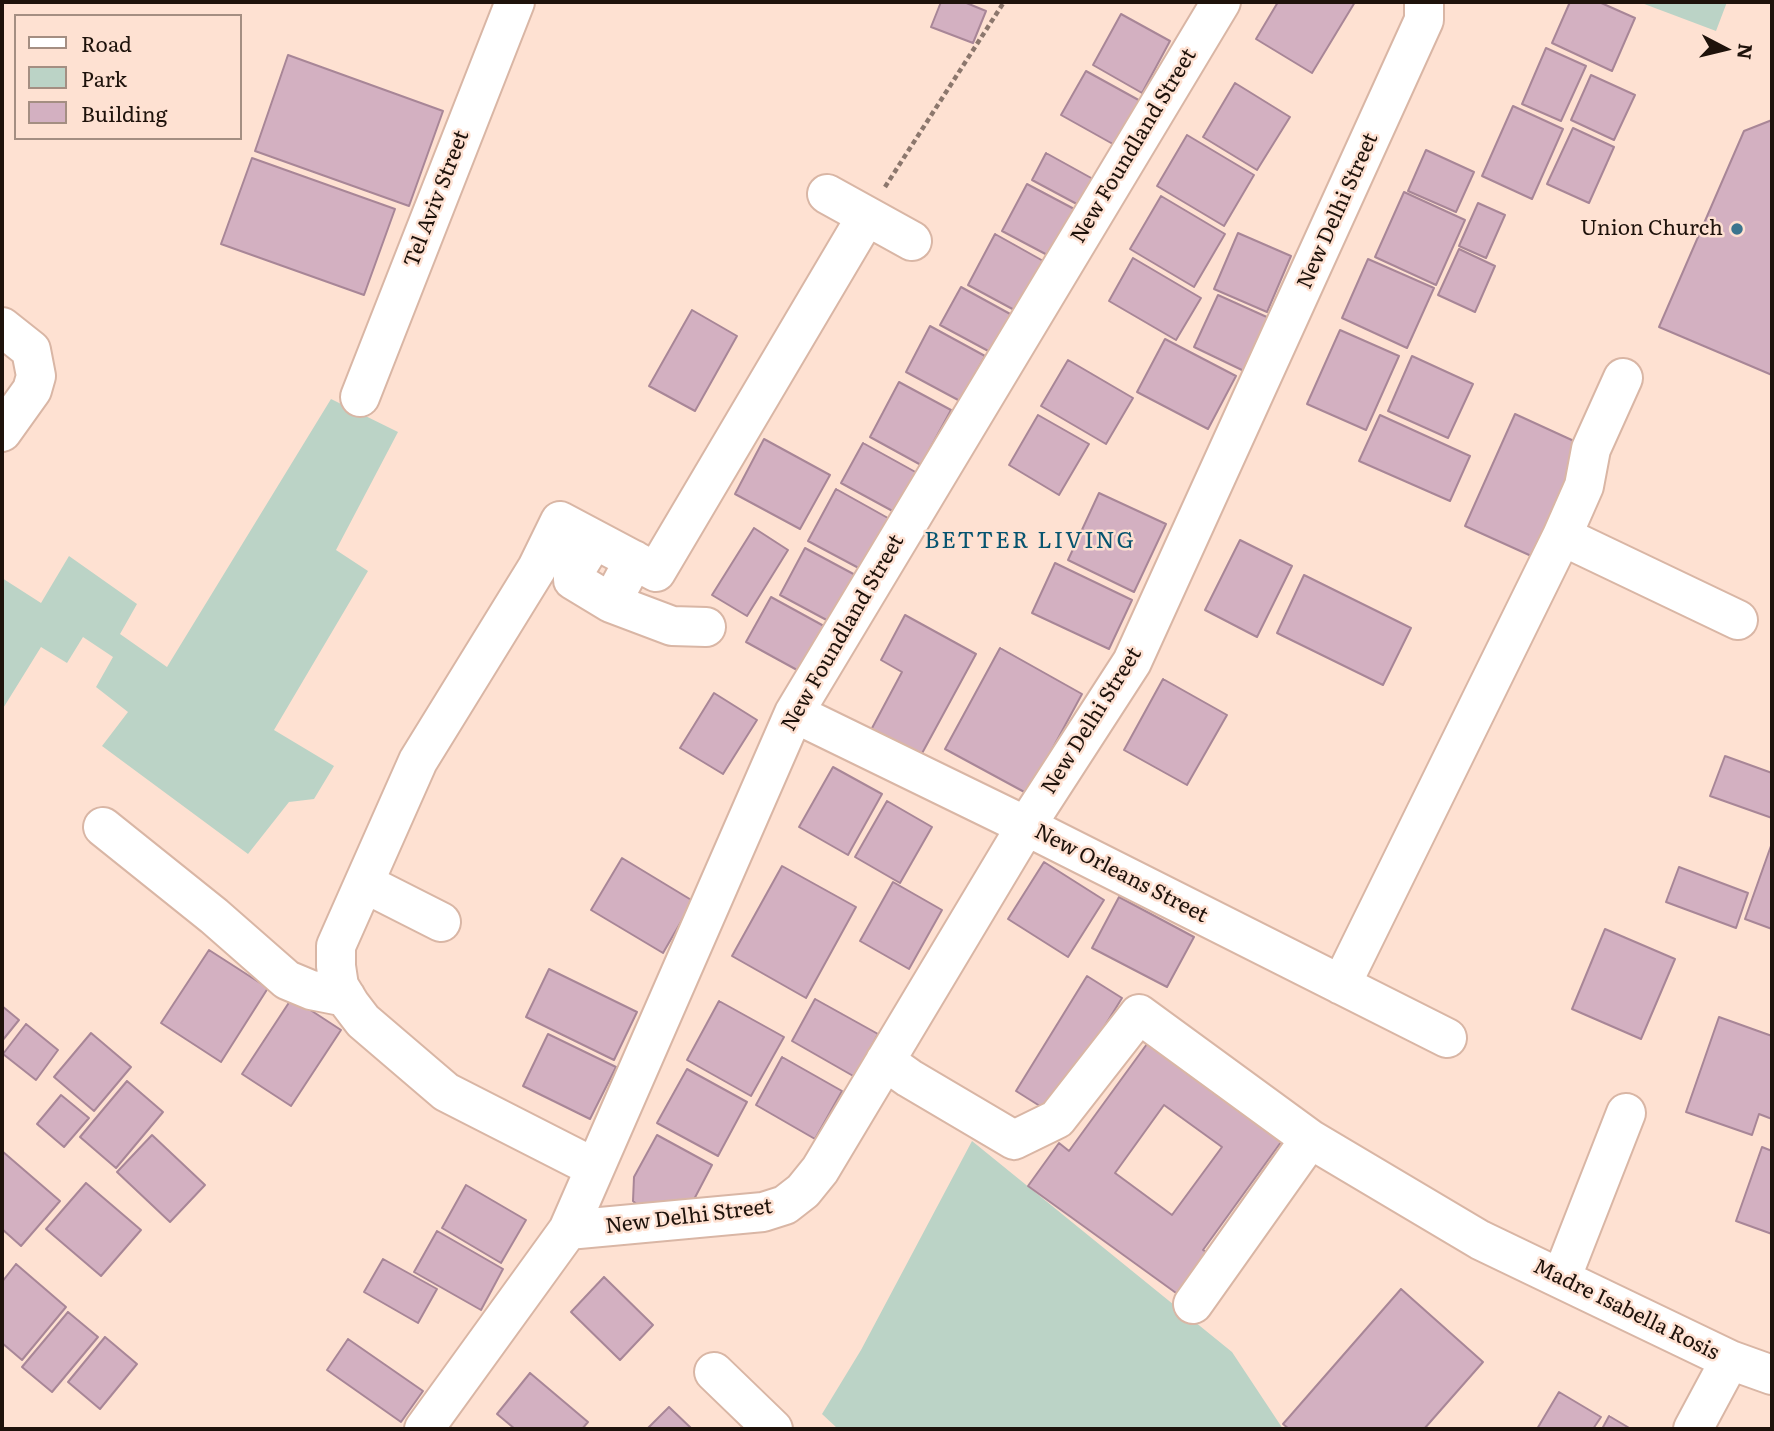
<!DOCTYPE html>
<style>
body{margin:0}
#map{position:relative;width:1774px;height:1431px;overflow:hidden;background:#fee1d2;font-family:Literata,serif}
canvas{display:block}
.frame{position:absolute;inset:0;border:4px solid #1e120b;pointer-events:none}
.legend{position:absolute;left:14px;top:14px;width:228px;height:126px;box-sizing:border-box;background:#fee1d2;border:2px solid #a48e82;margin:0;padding:9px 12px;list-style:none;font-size:21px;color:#1e120b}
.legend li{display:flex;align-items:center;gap:14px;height:35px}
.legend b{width:35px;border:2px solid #a48e82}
.north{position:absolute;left:1690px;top:14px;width:70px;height:70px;-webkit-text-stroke:5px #fee1d2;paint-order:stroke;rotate:97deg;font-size:19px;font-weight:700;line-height:28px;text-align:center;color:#1e120b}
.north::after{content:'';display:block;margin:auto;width:24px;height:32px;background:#1e120b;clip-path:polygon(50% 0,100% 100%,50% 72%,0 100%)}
</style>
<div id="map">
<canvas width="1774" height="1431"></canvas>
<div class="frame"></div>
<ul class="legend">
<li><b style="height:9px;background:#fff"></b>Road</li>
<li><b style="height:19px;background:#bbd3c6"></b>Park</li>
<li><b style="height:19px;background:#d3b0c1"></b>Building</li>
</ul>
<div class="north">N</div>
</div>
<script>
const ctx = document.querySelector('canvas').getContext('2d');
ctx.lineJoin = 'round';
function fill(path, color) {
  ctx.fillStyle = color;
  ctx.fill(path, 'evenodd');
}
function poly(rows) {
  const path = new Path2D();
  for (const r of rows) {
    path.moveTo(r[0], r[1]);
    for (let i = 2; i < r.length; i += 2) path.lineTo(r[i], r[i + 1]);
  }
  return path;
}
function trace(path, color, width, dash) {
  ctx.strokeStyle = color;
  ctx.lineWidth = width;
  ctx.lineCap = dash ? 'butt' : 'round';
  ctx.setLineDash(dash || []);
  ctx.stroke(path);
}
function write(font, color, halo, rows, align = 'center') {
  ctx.font = font + ' Literata,serif';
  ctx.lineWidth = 5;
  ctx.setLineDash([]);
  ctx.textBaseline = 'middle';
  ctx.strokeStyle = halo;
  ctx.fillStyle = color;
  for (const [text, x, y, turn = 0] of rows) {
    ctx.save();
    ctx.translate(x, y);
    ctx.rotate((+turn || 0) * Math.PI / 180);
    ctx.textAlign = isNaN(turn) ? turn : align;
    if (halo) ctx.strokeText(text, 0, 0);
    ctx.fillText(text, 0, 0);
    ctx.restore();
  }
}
fill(poly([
 [1639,2,1727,2,1716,31],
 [331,399,398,432,336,550,368,571,274,730,334,766,314,799,289,802,248,854,102,746,128,712,96,687,113,657,83,637,67,663,41,647,2,710,2,578,41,603,69,556,137,604,120,634,167,667],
 [972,1141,1232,1352,1283,1429,838,1429,822,1414,861,1350]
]), '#bbd3c6');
const building = poly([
 [941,2,964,2,986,11,973,43,931,27,941,2],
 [1278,2,1355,2,1312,73,1256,39,1278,2],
 [1570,2,1599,2,1635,18,1612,71,1552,43,1570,2],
 [1121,14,1170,41,1142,93,1093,65,1121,14],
 [1546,48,1586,66,1561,121,1522,104,1546,48],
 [288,55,443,111,409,206,255,151,288,55],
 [1086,71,1144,103,1120,148,1061,115,1086,71],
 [1591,75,1635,95,1614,140,1571,120,1591,75],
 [1235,83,1290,117,1257,170,1203,137,1235,83],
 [1513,106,1563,129,1532,199,1482,176,1513,106],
 [1772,120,1772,375,1659,327,1744,131,1772,120],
 [1573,128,1614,147,1589,203,1547,184,1573,128],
 [1187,135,1254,175,1224,226,1157,186,1187,135],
 [1426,150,1474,172,1456,212,1408,191,1426,150],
 [1046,153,1102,184,1088,210,1032,180,1046,153],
 [252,158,395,209,364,295,221,244,252,158],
 [1027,184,1078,211,1053,258,1002,231,1027,184],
 [1404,192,1465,220,1436,285,1375,257,1404,192],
 [1161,196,1225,234,1194,287,1130,249,1161,196],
 [1478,203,1505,215,1486,258,1459,246,1478,203],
 [1238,233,1291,256,1267,312,1214,289,1238,233],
 [995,234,1045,262,1018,312,968,285,995,234],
 [1459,249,1495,266,1475,312,1438,295,1459,249],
 [1133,258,1201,298,1176,340,1109,301,1133,258],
 [1368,259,1434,288,1407,348,1342,318,1368,259],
 [961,287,1012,315,992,353,940,325,961,287],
 [1218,295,1269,318,1244,371,1194,347,1218,295],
 [692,310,737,336,695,411,649,386,692,310],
 [930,326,985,356,960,401,906,372,930,326],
 [1340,330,1399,356,1366,430,1307,404,1340,330],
 [1165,339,1236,376,1208,429,1137,392,1165,339],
 [1412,356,1473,384,1448,438,1388,411,1412,356],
 [1068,360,1133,398,1106,444,1041,406,1068,360],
 [899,382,951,410,921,465,870,437,899,382],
 [1515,414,1587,447,1538,559,1465,526,1515,414],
 [1038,415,1089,444,1059,495,1009,465,1038,415],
 [1380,415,1470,456,1450,501,1359,461,1380,415],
 [764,439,830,475,800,529,735,494,764,439],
 [863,443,919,474,898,514,841,483,863,443],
 [836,489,895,522,868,573,808,541,836,489],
 [1099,493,1166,524,1134,592,1068,560,1099,493],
 [754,528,788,550,747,616,712,595,754,528],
 [1240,540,1292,566,1257,637,1205,610,1240,540],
 [805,548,859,577,834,624,780,595,805,548],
 [1055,563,1132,600,1109,649,1032,613,1055,563],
 [1304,575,1411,628,1383,685,1277,633,1304,575],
 [771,597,833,631,808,676,746,642,771,597],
 [905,615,976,654,920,757,871,730,902,672,881,660,905,615],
 [1000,648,1082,694,1028,794,945,749,1000,648],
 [1163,679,1227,715,1187,785,1124,750,1163,679],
 [714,693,757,720,723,774,680,748,714,693],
 [1725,756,1772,773,1772,818,1710,796,1725,756],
 [833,767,882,794,848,855,799,827,833,767],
 [887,801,932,827,900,883,855,857,887,801],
 [1772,843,1772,929,1745,919,1772,843],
 [622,858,693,901,663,953,591,910,622,858],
 [1044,862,1104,900,1068,957,1008,919,1044,862],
 [782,866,856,907,806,998,732,956,782,866],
 [1679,867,1748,893,1736,928,1666,902,1679,867],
 [893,882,942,910,909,969,860,941,893,882],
 [1119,897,1194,937,1167,987,1092,948,1119,897],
 [1605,929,1675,959,1641,1039,1572,1009,1605,929],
 [209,950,268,988,221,1062,161,1023,209,950],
 [549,969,637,1012,614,1060,526,1017,549,969],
 [1087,976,1122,998,1051,1113,1016,1091,1087,976],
 [292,998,341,1030,291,1106,242,1074,292,998],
 [815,999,878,1034,855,1077,792,1041,815,999],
 [719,1001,784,1037,751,1096,687,1060,719,1001],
 [2,1006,19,1020,2,1041,2,1006],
 [1719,1017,1772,1036,1772,1119,1759,1114,1752,1135,1686,1112,1719,1017],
 [26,1024,58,1050,36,1080,3,1054,26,1024],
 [91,1033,131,1067,94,1111,54,1077,91,1033],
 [1155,1033,1289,1131,1203,1250,1213,1256,1183,1298,1028,1186,1059,1143,1069,1151,1155,1033],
 [1164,1105,1222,1147,1172,1215,1115,1173,1164,1105],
 [548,1034,616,1067,590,1119,523,1086,548,1034],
 [782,1057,842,1091,815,1139,756,1105,782,1057],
 [687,1069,747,1102,718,1156,657,1123,687,1069],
 [127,1081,163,1112,116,1168,80,1137,127,1081],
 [61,1095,89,1118,64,1147,37,1124,61,1095],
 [152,1135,205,1185,170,1222,117,1172,152,1135],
 [657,1135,712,1165,690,1207,645,1212,633,1201,634,1177,657,1135],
 [1762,1147,1772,1151,1772,1234,1736,1221,1762,1147],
 [2,1151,60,1201,21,1246,2,1229,2,1151],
 [86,1183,141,1230,101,1276,46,1229,86,1183],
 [466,1185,526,1220,501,1263,442,1228,466,1185],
 [437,1231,503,1269,481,1310,414,1272,437,1231],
 [383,1259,437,1289,418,1323,364,1292,383,1259],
 [16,1264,66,1307,22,1360,2,1343,2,1282,16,1264],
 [604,1277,653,1325,620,1360,571,1312,604,1277],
 [1401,1289,1483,1362,1424,1429,1289,1429,1283,1424,1401,1289],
 [68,1312,98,1337,52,1392,22,1367,68,1312],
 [105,1337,137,1364,100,1409,68,1382,105,1337],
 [348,1339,423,1391,401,1422,327,1370,348,1339],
 [530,1373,588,1422,582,1429,515,1429,497,1414,530,1373],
 [1559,1392,1601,1417,1593,1429,1537,1429,1559,1392],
 [669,1407,692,1429,647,1429,669,1407],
 [1609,1416,1631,1429,1602,1429,1609,1416]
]);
fill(building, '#d3b0c1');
trace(building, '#a88697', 2);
const minor = poly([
 [827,194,912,241],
 [2,327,31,350,36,376,32,390,2,432],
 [360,397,515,2],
 [1562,536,1738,620],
 [594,540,573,574,573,580,611,603,634,560],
 [611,603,672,626,706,627],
 [794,713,1026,826,1447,1038],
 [103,827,214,916,287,980,311,990,346,997],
 [364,883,441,922],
 [1341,985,1562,536,1584,486,1591,449,1623,378],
 [885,1061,909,1078,1014,1140,1057,1119,1139,1014,1310,1139,1480,1240,1730,1360,1772,1375],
 [595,1168,446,1092,363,1021,350,1004,339,986,336,966,336,946,418,761,537,568,560,521,656,572,866,217],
 [568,1230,763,1212,785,1205,803,1191,820,1170,1026,826,1132,662,1424,20,1424,2],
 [1561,1279,1626,1113],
 [1193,1304,1310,1139],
 [714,1372,773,1429],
 [424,1429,568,1230,794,713,1221,2],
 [1693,1429,1730,1360]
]);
trace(minor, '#d9b6a5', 42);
trace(poly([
 [885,187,1004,2]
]), '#8c776d', 4.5, [5, 3.5]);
trace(minor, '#fff', 38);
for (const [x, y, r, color] of [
 [1737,229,7,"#3b748e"]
]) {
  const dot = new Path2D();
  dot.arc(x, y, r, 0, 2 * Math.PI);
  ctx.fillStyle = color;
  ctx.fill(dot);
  trace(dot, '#fee1d2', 2.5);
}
write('21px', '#1e120b', '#fee1d2', [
 ["New Foundland Street",1134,146,-59],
 ["Tel Aviv Street",437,199,-69],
 ["New Delhi Street",1338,211,-66],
 ["New Foundland Street",843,633,-60],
 ["New Delhi Street",1092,721,-58],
 ["New Orleans Street",1121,874,27],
 ["New Delhi Street",689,1217,-7],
 ["Madre Isabella Rosis",1626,1310,26]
]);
write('21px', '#1e120b', '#fee1d2', [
 ["Union Church",1723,229]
], 'right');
ctx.letterSpacing = '2px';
write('23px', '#07546f', '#fee1d2', [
 ["BETTER LIVING",1030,541]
]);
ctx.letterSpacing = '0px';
</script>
